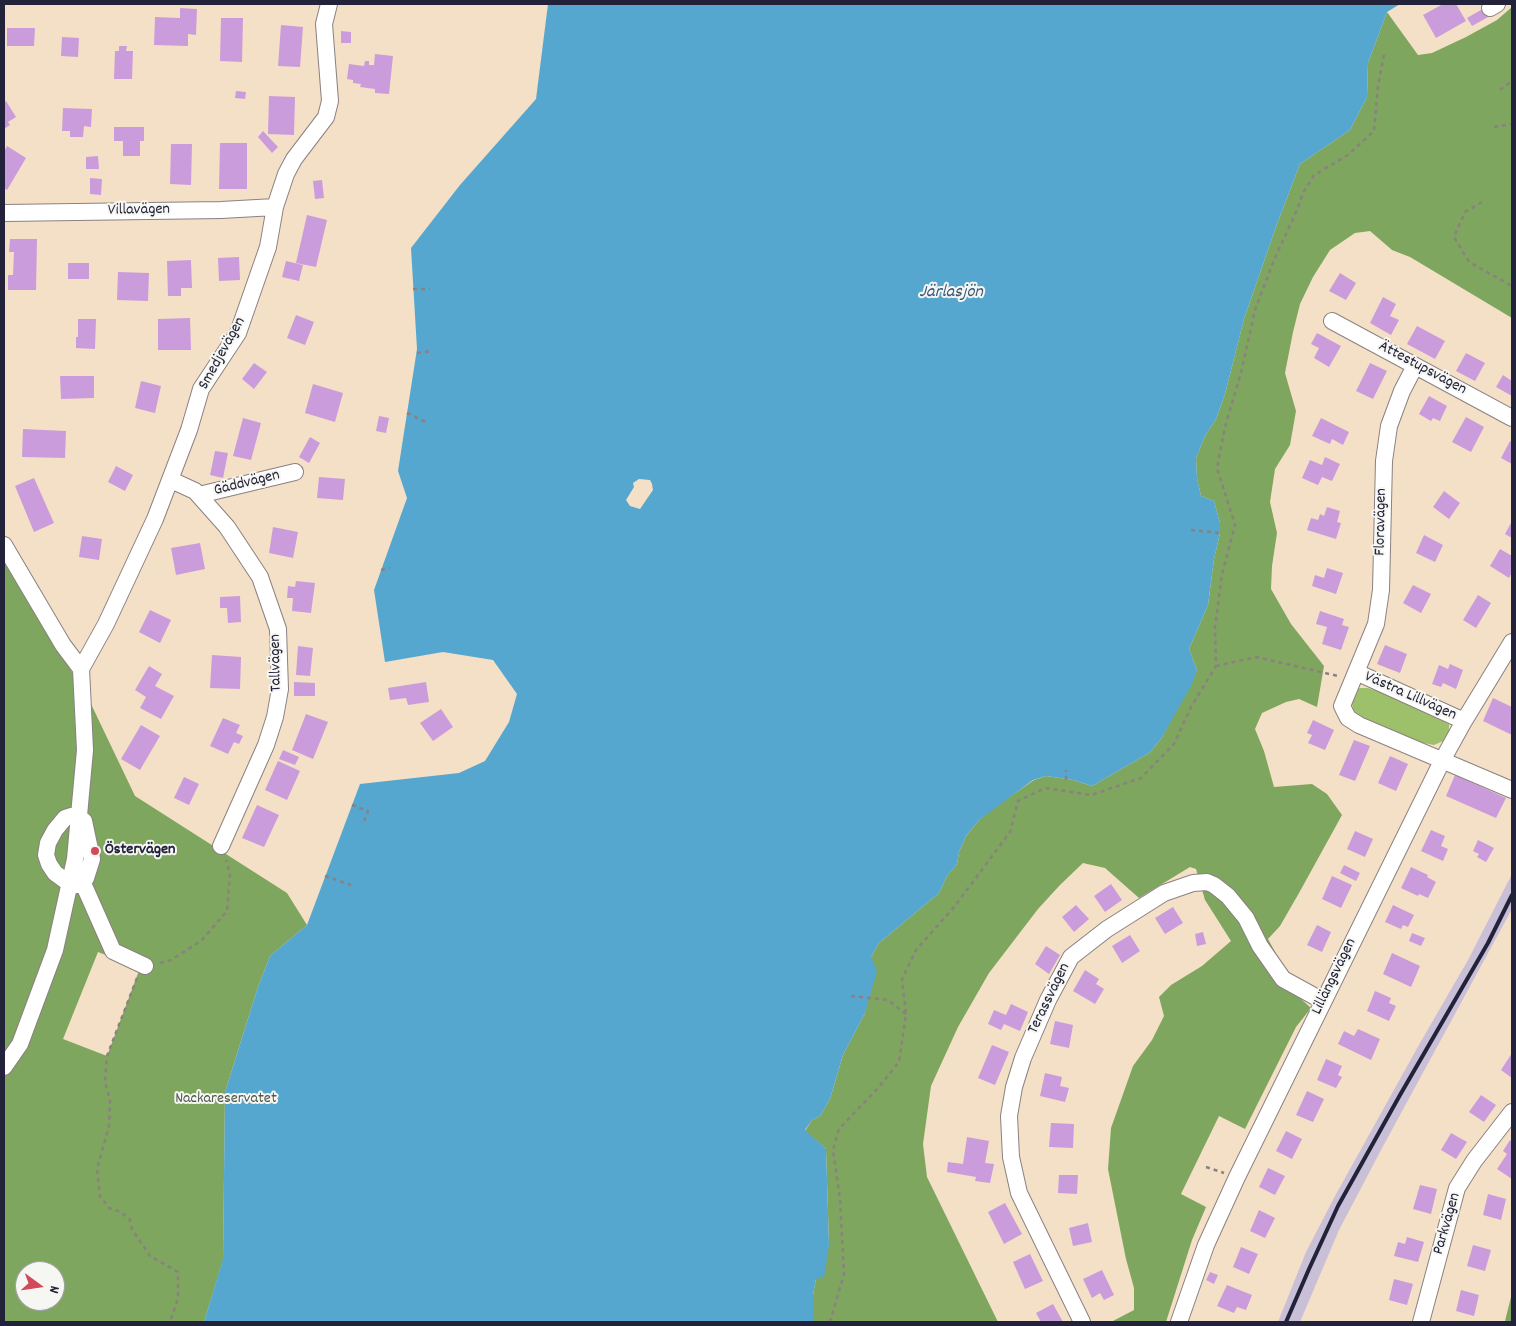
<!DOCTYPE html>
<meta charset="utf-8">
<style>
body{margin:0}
#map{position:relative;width:1516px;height:1326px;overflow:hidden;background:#f4e0c6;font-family:Dekko,sans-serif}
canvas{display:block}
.frame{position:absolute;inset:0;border:5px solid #22223b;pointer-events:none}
.north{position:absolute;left:15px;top:1261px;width:50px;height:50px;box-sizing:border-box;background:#f6f6f2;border:1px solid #a1a1a9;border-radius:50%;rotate:104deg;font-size:14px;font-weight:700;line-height:20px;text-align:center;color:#22223b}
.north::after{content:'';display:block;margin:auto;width:18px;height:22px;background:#d1495b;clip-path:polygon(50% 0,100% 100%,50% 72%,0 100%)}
</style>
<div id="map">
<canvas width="1516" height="1326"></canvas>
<div class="frame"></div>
<div class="north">N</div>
</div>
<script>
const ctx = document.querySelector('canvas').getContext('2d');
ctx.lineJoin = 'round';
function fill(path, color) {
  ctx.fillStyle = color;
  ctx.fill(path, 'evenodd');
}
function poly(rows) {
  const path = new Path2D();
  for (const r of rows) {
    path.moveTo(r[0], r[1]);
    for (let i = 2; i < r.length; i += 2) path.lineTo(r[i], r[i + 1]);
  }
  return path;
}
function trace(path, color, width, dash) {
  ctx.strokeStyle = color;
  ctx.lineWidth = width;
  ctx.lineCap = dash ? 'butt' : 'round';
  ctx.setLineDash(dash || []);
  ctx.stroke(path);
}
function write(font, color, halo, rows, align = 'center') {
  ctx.font = font + ' Dekko,sans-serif';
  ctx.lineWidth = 4;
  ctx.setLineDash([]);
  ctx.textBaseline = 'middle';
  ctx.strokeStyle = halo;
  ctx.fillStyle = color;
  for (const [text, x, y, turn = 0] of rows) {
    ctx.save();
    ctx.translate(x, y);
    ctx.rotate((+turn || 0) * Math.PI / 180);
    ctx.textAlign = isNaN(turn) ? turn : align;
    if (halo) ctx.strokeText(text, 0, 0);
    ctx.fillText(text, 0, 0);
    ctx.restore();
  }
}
fill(poly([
 [1512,874,1512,909,1381,1150,1339,1230,1300,1322,1278,1322,1306,1252,1335,1196,1420,1043,1468,960]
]), '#c9bfd7');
fill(poly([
 [1360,688,1368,688,1386,694,1449,724,1449,731,1443,741,1434,745,1423,743,1358,717,1353,709,1351,698,1353,691]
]), '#9dc06a');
fill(poly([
 [1512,7,1512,318,1410,257,1392,250,1370,231,1355,233,1330,250,1313,277,1300,304,1293,332,1285,373,1296,411,1290,445,1275,469,1270,502,1277,533,1272,566,1271,589,1291,624,1324,666,1317,707,1299,699,1286,702,1262,713,1255,729,1264,751,1274,787,1312,784,1327,794,1342,815,1299,893,1280,926,1268,939,1301,999,1311,1008,1296,1027,1245,1129,1219,1116,1181,1194,1206,1207,1192,1240,1166,1322,1111,1322,1134,1310,1134,1288,1126,1259,1108,1169,1111,1128,1133,1066,1152,1040,1164,1016,1159,997,1171,985,1202,966,1231,941,1205,900,1196,869,1190,867,1139,898,1105,868,1083,863,1060,885,1038,909,989,973,958,1027,931,1086,923,1144,927,1177,998,1322,813,1322,813,1295,816,1279,829,1245,826,1149,805,1131,812,1120,820,1116,830,1099,843,1055,865,1013,871,957,879,943,939,893,947,876,957,864,959,852,966,836,979,820,992,809,1034,780,1046,776,1073,780,1092,786,1149,753,1161,739,1197,670,1189,649,1208,605,1214,559,1220,533,1220,523,1214,501,1201,496,1197,478,1196,458,1205,436,1216,419,1225,394,1244,319,1277,224,1300,164,1350,130,1367,97,1368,63,1387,12,1418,55,1432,53,1466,37,1497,20],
 [4,559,91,704,135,796,287,893,307,925,270,956,258,987,225,1092,223,1260,204,1322,4,1322],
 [98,952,140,968,107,1056,63,1039],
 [25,1271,55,1271,55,1301,25,1301],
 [1512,1293,1512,1322,1505,1322,1506,1317]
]), '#7ea65e');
fill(poly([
 [548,4,1400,4,1387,12,1368,63,1367,97,1350,130,1300,164,1277,224,1244,319,1225,394,1216,419,1205,436,1196,458,1197,478,1201,496,1214,501,1220,523,1220,533,1214,559,1208,605,1189,649,1197,670,1192,684,1161,739,1149,753,1092,786,1073,780,1046,776,1033,780,979,820,966,836,959,852,957,864,947,876,939,893,879,943,871,957,877,971,865,1013,843,1055,830,1099,820,1116,812,1120,805,1130,826,1149,829,1245,824,1277,816,1279,813,1295,813,1322,204,1322,223,1259,225,1092,258,987,270,956,307,925,360,784,459,773,485,761,509,722,517,694,493,660,443,652,385,662,374,590,407,498,398,471,417,349,411,248,460,185,536,99],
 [639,479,650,480,652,484,653,490,640,509,630,506,626,500,634,487,633,483]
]), '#55a7d0');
fill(poly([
 [1443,4,1456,4,1466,21,1436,38,1423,15],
 [1486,7,1490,16,1472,26,1467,18],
 [180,8,197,9,196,35,188,34,188,46,154,45,155,17,180,18],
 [221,18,243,18,242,62,220,61],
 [281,25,303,27,300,67,278,66],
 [7,28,35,28,34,46,7,46],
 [341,31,351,32,351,43,341,43],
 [62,37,79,38,78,57,61,56],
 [119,46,127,46,126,51,133,51,132,79,114,79,115,51,119,51],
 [375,54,393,56,389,94,375,93,375,89,360,87,361,84,353,83,353,80,347,79,349,64,364,66,365,61,369,61,369,65,374,65],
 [236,91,246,92,245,99,235,98],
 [269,96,295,97,294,135,268,134],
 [6,101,16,117,8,122,10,125,4,129,4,102],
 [63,108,92,109,91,127,84,126,83,137,70,137,70,131,62,131],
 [114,127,144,127,144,141,140,141,140,156,123,156,123,141,114,141],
 [263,131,278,147,272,153,258,137],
 [220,143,247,143,247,189,219,189],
 [171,144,192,144,191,185,170,184],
 [7,146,26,158,7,190,4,188,4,152],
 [98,156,99,169,86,169,86,157],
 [90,178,102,179,101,195,90,194],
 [322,180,324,198,315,199,313,181],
 [307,215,327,220,316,267,296,263],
 [10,239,37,239,36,290,8,290,8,275,13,275,14,252,9,252],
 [239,257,240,280,219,281,218,258],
 [191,260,192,288,181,288,181,296,168,296,167,261],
 [286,261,303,265,299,281,282,277],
 [68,263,89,263,89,279,68,279],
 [118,272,149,273,148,301,117,300],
 [1340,273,1356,283,1346,300,1329,291],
 [1383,297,1396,304,1390,316,1399,320,1391,335,1370,323],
 [296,315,314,322,305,345,287,338],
 [190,318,191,350,158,350,158,319],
 [78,319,96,319,95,349,76,348,76,337,78,337],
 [1417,326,1445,341,1435,359,1407,344],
 [1317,333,1341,346,1329,367,1314,358,1319,348,1311,344],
 [1466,353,1485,363,1475,381,1456,371],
 [254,363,267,372,254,389,242,379],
 [1370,363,1387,371,1373,399,1356,391],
 [1503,375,1512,381,1512,396,1496,387],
 [60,376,94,376,94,398,61,399],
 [141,381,161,386,155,413,135,408],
 [313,384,343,393,335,422,305,413],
 [1429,396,1447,406,1440,421,1433,418,1431,421,1419,414],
 [379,416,389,418,386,433,376,431],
 [1466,417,1484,427,1471,452,1452,442],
 [243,418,261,423,251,460,233,456],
 [1321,418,1349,432,1343,445,1332,439,1330,444,1312,436],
 [23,429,66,431,65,458,22,457],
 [310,437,320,443,309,463,299,457],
 [1510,441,1512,442,1512,464,1501,458],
 [215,451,228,453,223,478,210,475],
 [1325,457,1340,464,1332,481,1322,477,1318,485,1302,478,1310,460,1322,465],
 [116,466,133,475,125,491,108,482],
 [319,477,345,479,343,500,317,498],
 [34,478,54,523,34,532,15,486],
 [1444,491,1460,503,1449,519,1433,507],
 [1327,507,1340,511,1337,522,1341,523,1336,539,1307,530,1311,518,1318,520,1320,514,1324,516],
 [1512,521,1512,538,1505,534],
 [273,527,298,532,293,558,269,553],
 [1424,535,1443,545,1435,562,1416,553],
 [82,536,102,539,99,560,79,557],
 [200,543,205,569,176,575,171,548],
 [1500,549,1512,556,1512,572,1509,578,1490,566],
 [1327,568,1343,573,1336,594,1312,586,1315,575,1324,578],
 [296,581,315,583,311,613,292,611,293,598,287,598,288,586,295,587],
 [1413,585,1431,594,1421,613,1403,603],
 [1478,595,1491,603,1476,628,1463,620],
 [240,596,241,622,228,623,227,608,220,608,220,597],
 [150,610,171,620,160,643,139,632],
 [1320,611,1344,619,1342,625,1349,627,1341,650,1322,644,1327,627,1316,624],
 [1385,645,1407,654,1400,673,1377,664],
 [298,646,313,648,310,676,296,675],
 [212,655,241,657,240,689,210,688],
 [1450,664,1463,670,1456,689,1443,683,1441,687,1432,684,1439,665,1448,669],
 [149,666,162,674,155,686,174,696,161,719,140,708,146,697,135,690],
 [294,682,315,683,315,696,294,696],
 [426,682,429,702,408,705,406,698,390,700,388,688],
 [1493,698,1512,707,1512,735,1483,721],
 [441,709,453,727,433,741,420,723],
 [306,714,328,722,313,759,292,750],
 [223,718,240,725,236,733,243,736,239,744,234,742,228,754,210,746],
 [1313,720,1334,730,1325,750,1308,743,1312,735,1307,733],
 [141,725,160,736,140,770,121,759],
 [1354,740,1370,746,1355,781,1339,775],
 [283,750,299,757,295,765,279,759],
 [1390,756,1408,764,1396,791,1378,783],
 [278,761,300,771,287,800,265,790],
 [1455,775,1506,798,1496,818,1446,796],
 [184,777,199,784,189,805,174,798],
 [257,805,279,815,264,847,242,838],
 [1431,830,1445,836,1441,846,1448,849,1443,861,1421,851],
 [1355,831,1373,839,1365,857,1347,849],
 [1478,840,1494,848,1486,862,1477,857,1479,854,1473,851],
 [1344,865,1360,873,1356,881,1340,873],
 [1411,867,1428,875,1427,877,1436,882,1428,898,1419,894,1418,896,1401,888],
 [1332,876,1352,885,1341,908,1322,899],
 [1111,884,1122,900,1105,912,1094,896],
 [1076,905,1089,919,1074,932,1062,917],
 [1393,905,1414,915,1408,927,1403,925,1401,929,1385,922],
 [1173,907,1183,923,1165,934,1155,918],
 [1317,925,1331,932,1322,952,1307,945],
 [1203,932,1206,944,1197,946,1195,934],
 [1412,933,1425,938,1421,946,1409,941],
 [1130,935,1140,951,1122,963,1112,946],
 [1046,946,1060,955,1049,974,1035,964],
 [1392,953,1420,966,1411,987,1383,974],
 [1085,970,1099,979,1096,984,1104,989,1095,1004,1073,991],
 [1375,991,1391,998,1389,1003,1396,1006,1389,1021,1367,1011],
 [1011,1004,1028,1012,1020,1031,1004,1024,1001,1030,988,1024,994,1010,1006,1015],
 [1055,1021,1073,1025,1069,1048,1050,1044],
 [1358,1029,1380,1039,1371,1060,1338,1044,1344,1031,1354,1036],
 [992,1045,1009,1052,995,1085,978,1078],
 [1512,1053,1512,1078,1501,1070],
 [1326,1059,1342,1066,1338,1075,1342,1077,1336,1088,1317,1080],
 [1045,1073,1062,1077,1060,1086,1069,1088,1065,1102,1040,1096],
 [1307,1091,1324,1099,1313,1122,1296,1115],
 [1481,1095,1496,1105,1484,1122,1469,1112],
 [1051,1123,1074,1124,1073,1148,1049,1147],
 [1286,1131,1302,1139,1292,1159,1276,1151],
 [1451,1133,1467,1142,1456,1159,1441,1150],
 [967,1137,989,1141,985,1163,994,1164,990,1183,975,1181,976,1177,947,1172,948,1162,963,1164],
 [1510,1140,1512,1142,1512,1179,1497,1169,1507,1154,1503,1151],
 [1268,1168,1285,1176,1275,1195,1259,1187],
 [1059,1175,1078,1175,1077,1194,1058,1193],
 [1420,1185,1437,1189,1431,1214,1413,1209],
 [1488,1194,1506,1199,1501,1220,1483,1215],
 [1005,1203,1022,1234,1004,1244,988,1212],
 [1259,1210,1275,1218,1265,1238,1250,1231],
 [1088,1223,1092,1242,1073,1246,1069,1228],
 [1407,1237,1424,1242,1418,1262,1394,1256,1398,1242,1405,1244],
 [1473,1245,1491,1250,1485,1271,1467,1266],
 [1241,1247,1258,1254,1249,1274,1233,1267],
 [1030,1254,1043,1281,1025,1289,1013,1262],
 [1102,1270,1114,1295,1104,1300,1100,1293,1092,1298,1083,1279],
 [1210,1272,1218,1275,1214,1284,1206,1280],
 [1394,1279,1413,1284,1407,1305,1389,1300],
 [1227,1285,1252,1295,1246,1310,1237,1307,1234,1313,1217,1306],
 [1461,1290,1479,1295,1474,1316,1456,1311],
 [1053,1304,1063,1322,1041,1322,1036,1313]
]), '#cb9cdb');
const minor = poly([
 [1490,8,1497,4],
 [4,213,221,210,275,207],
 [1332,321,1512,418],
 [1415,366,1402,391,1389,426,1384,461,1381,590,1376,624,1342,706,1348,718,1359,725,1512,790],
 [171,480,195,491,227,527,260,577,278,629,280,689,275,717,266,745,221,846],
 [199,495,295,472],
 [4,545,63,645,81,669,85,750,75,859,55,950,20,1044,4,1067],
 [81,669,106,624,155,519,189,430,201,389,238,333,268,247,275,207,286,174,294,159,326,117,330,101,324,24,329,4],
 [1356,672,1464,721],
 [71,816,79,817,84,821,92,859,86,878,78,885,70,884,55,873,49,864,46,855,48,843,55,830,65,818,71,816],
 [82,881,113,951,145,966],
 [1082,1322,1019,1193,1011,1157,1009,1116,1014,1087,1023,1058,1048,1000,1071,957,1107,929,1164,893,1193,883,1207,882,1214,885,1228,896,1246,918,1260,946,1283,979,1323,1001],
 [1179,1322,1206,1245,1237,1177,1443,759,1464,721,1512,642],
 [1421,1322,1457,1188,1474,1161,1512,1112]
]);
trace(minor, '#8b8180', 18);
trace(poly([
 [1500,90,1512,81],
 [1494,127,1512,124],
 [1482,202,1465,212,1454,237,1469,262,1512,286],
 [413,289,430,289],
 [417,353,432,351],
 [407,413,426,422],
 [1191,530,1220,533],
 [381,570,390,568],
 [1216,666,1256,657,1338,676],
 [1066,780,1066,770],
 [352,805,368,811,364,821],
 [325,876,351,885],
 [160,963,171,960,201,941,227,911,230,874,226,860],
 [137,978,107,1056,105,1082,110,1100,109,1126,97,1169,100,1196,109,1208,121,1212,130,1220,132,1229,150,1256,178,1272,178,1298,170,1322],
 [851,996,888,1000,906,1014],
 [1206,1167,1224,1173],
 [830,1322,844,1274,840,1199,833,1150,839,1129,878,1088,899,1062,906,1014,902,979,916,950,955,906,1010,832,1018,801,1045,788,1091,795,1141,778,1174,744,1191,707,1216,666,1215,627,1222,574,1235,525,1217,468,1225,427,1241,373,1255,310,1274,260,1297,210,1303,193,1314,175,1348,155,1374,131,1378,86,1384,54]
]), '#8b8180', 2.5, [4, 4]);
trace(minor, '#fff', 16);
trace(poly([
 [1286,1322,1309,1269,1338,1206,1400,1095,1488,943,1512,895]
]), '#22223b', 4);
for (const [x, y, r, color] of [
 [95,851,5,"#d1495b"]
]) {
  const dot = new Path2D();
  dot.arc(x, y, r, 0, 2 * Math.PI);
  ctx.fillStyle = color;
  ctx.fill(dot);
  trace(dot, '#f6f6f2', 2);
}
write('16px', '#22223b', '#f6f6f2', [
 ["Villavägen",139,211,-1],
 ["Smedjevägen",223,354,-61],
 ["Ättestupsvägen",1422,369,28],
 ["Gäddvägen",247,484,-14],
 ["Floravägen",1382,522,-89],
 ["Tallvägen",277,663,-91],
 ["Västra Lillvägen",1410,697,24],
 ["Lillängsvägen",1335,977,-64],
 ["Terassvägen",1050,999,-64],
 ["Parkvägen",1448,1224,-74]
]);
write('bold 16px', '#22223b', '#f6f6f2', [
 ["Östervägen",105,851]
], 'left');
write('16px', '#4d594b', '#f6f6f2', [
 ["Nackareservatet",226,1100]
]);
write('italic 18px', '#365777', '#f6f6f2', [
 ["Järlasjön",951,294]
]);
</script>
